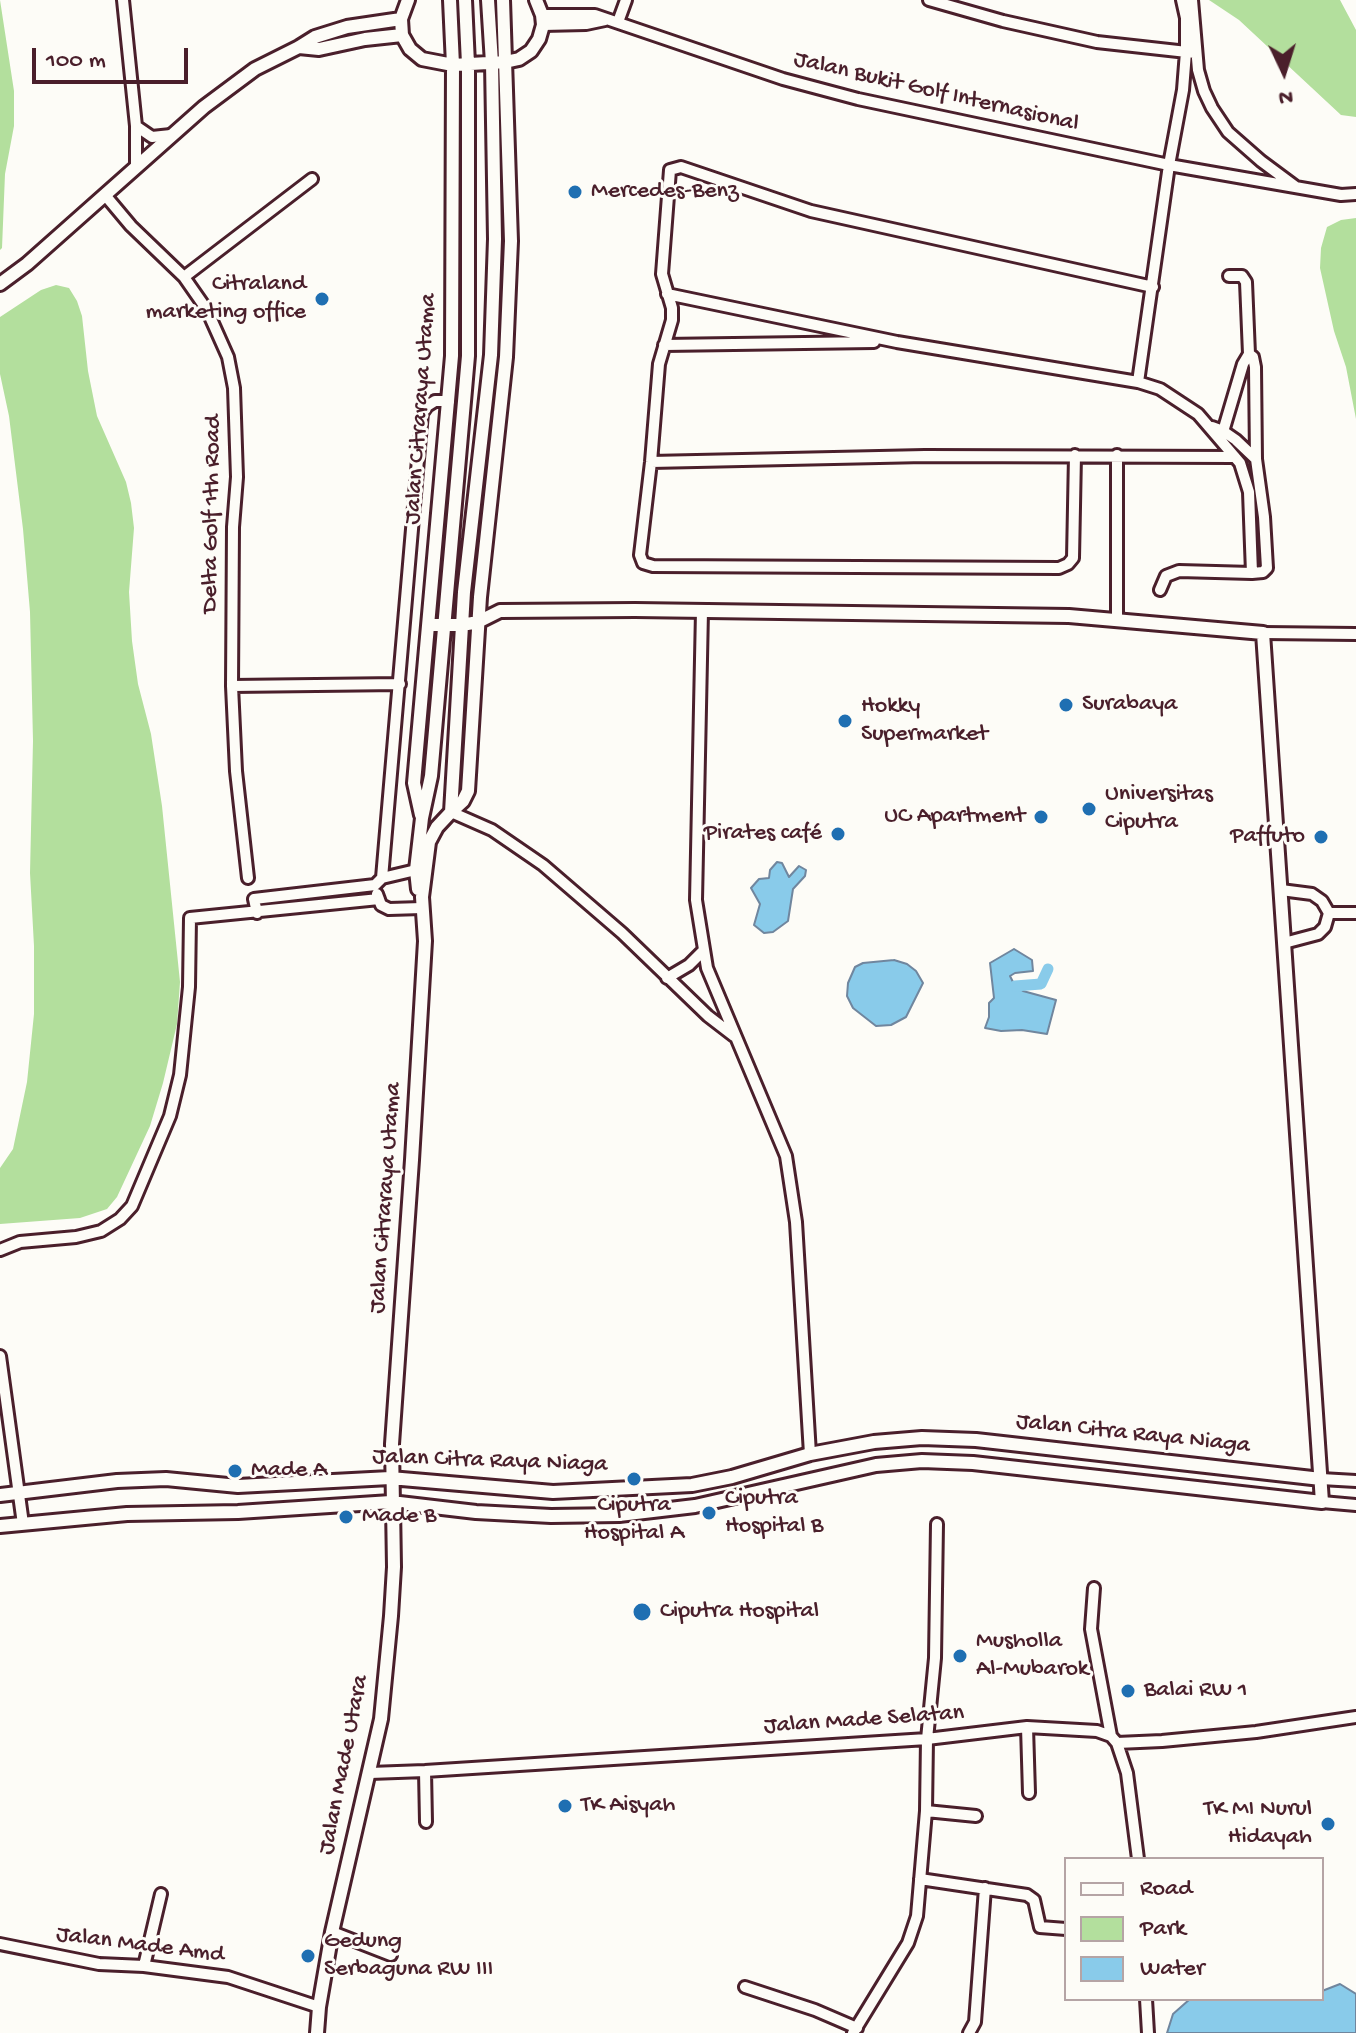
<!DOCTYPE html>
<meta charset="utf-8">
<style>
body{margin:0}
#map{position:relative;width:1356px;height:2033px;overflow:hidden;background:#fdfcf7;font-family:"Gochi Hand",sans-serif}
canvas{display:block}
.legend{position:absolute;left:1064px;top:1857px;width:260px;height:144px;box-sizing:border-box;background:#fdfcf7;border:2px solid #b5a4a5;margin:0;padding:10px 14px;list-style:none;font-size:24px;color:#4a1f2b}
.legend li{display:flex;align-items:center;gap:16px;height:40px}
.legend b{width:40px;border:2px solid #b5a4a5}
.north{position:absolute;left:1244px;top:32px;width:80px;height:80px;-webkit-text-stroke:6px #fdfcf7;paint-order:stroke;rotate:176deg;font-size:22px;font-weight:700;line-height:32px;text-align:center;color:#4a1f2b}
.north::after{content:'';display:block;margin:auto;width:28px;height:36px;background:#4a1f2b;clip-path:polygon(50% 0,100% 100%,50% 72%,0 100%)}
.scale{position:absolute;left:32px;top:48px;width:156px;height:36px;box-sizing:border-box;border:4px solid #4a1f2b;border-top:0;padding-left:10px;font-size:24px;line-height:28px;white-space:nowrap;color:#4a1f2b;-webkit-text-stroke:6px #fdfcf7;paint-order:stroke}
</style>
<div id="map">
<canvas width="1356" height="2033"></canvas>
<ul class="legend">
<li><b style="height:10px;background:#fdfcf7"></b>Road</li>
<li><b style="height:22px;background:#b3df9d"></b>Park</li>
<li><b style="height:22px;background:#89cbea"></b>Water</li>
</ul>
<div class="north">N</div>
<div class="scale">100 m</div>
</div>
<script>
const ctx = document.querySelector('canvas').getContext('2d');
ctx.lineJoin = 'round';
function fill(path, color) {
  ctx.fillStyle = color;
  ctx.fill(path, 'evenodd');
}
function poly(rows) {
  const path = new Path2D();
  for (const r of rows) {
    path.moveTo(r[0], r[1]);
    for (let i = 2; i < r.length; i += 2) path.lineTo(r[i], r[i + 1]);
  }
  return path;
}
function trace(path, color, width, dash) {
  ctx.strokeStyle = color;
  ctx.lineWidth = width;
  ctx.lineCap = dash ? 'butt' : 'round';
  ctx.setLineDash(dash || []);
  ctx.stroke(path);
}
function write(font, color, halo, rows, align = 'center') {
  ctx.font = font + ' "Gochi Hand",sans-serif';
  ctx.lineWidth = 6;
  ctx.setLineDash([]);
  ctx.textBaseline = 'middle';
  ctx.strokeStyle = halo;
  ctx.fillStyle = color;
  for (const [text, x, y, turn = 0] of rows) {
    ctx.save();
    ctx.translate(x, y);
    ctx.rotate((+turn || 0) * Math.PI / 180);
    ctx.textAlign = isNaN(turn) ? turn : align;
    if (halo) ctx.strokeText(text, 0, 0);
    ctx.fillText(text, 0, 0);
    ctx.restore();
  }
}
fill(poly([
 [0,0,14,91,14,126,5,174,2,248,0,250],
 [1209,0,1340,0,1356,30,1356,117,1341,115,1239,20],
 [1356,218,1356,419,1346,367,1334,331,1320,268,1321,248,1327,227,1341,220],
 [56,285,69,288,77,301,82,316,88,371,97,416,126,482,131,503,134,528,129,592,132,641,138,684,151,734,162,806,180,982,177,1024,163,1083,150,1126,117,1197,107,1209,80,1218,0,1224,0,1168,13,1149,27,1082,34,1014,34,946,30,873,33,741,30,612,23,529,9,416,0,374,0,317,41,290]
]), '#b3df9d');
const water = poly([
 [777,862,782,863,789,877,799,866,806,870,805,876,793,889,788,921,773,932,764,933,754,925,760,904,751,888,759,879,769,878,770,870,777,862],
 [1014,949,1032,960,1033,971,1015,973,1010,976,1015,986,1023,991,1056,1000,1047,1034,1022,1030,1001,1031,985,1028,989,1017,989,1003,994,998,990,963,1014,949],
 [894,960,907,964,916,971,923,983,906,1017,891,1025,876,1026,853,1008,847,996,848,983,855,967,863,963,894,960],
 [1340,1984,1356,1994,1356,2033,1167,2033,1173,2014,1190,1999,1322,1999,1322,1991,1340,1984]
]);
fill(water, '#89cbea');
trace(water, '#70869e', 2);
trace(poly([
 [1015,986,1041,984,1048,969]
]), '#89cbea', 11);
const minor = poly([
 [123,0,136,126,136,167],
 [929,0,1003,21,1097,42,1196,53],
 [1182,0,1186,18,1186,52,1183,90,1169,165,1138,382,1160,389,1198,414,1240,463,1249,492,1252,573],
 [1192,0,1198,70,1204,91,1212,108,1228,132,1261,161,1296,187],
 [542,15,595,15,783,79,858,99,1169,165,1341,195,1356,194],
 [618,22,626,0],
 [543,25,586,24,605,20],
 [136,126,152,137,171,135],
 [105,195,131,226,184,277,207,310,228,357,234,388,237,477,233,527,232,686,236,771,248,878],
 [1229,276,1242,276,1246,282,1249,354],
 [184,277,312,179],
 [667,294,897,342,1138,382],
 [664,345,874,342],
 [1222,435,1243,364,1249,354,1253,357,1255,367,1256,459],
 [1075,455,1073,558,1068,564,1059,568,653,566,643,563,640,555,651,462,659,364,672,320,672,308,662,274,670,170,681,167,811,211,1153,287],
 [1117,455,1117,619],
 [651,462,925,456,1235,457],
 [1160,590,1166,576,1179,571,1252,573,1263,572,1267,568,1264,517,1256,459,1236,440,1223,431,1212,427],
 [702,611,696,900,707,968,786,1156,796,1222,810,1454],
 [1263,633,1356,634],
 [232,686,400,684],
 [451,812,492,830,543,865,622,933,708,1016,734,1036],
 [382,878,422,413,427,406,435,401,449,401],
 [1281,890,1312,894,1322,901,1329,913,1325,927,1318,934,1284,943],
 [377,894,381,905,389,909,422,908],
 [257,913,254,899,375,885,382,878,416,870],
 [1329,913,1356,913],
 [667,978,689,965,704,950],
 [0,1250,20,1242,76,1237,101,1231,120,1219,132,1206,170,1116,180,1075,189,987,190,918,379,899],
 [0,1356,23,1524],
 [1321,1479,1356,1481],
 [1322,1502,1356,1505],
 [1094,1588,1091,1629,1111,1736],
 [1027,1727,1029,1793],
 [1117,1743,1127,1773,1138,1859],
 [425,1771,426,1822],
 [370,1773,425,1771,927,1739,1027,1727,1097,1731,1111,1736,1117,1743,1162,1741,1256,1732,1356,1717],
 [926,1811,976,1816],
 [920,1879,1027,1895,1034,1900,1040,1927,1066,1929],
 [332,1932,391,1955],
 [0,1944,99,1964,144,1966,228,1977,319,2007],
 [144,1966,161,1894],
 [745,1987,815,2010,857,2028],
 [1146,1999,1148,2033],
 [853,2033,908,1943,917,1916,926,1811,927,1739,935,1658,937,1524],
 [969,2033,975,2022,985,1888]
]);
const tertiary = poly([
 [408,0,401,19,402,35,410,49,422,59,453,65,505,62,519,59,531,51,539,39,543,25,542,15,536,0],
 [299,47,319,49,365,39,402,35],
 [0,284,27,264,204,107,255,69,299,47,315,37,347,27,401,19],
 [451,812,463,801,468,791,480,597,506,357,511,241,503,0],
 [421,815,414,783,452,356,453,65,450,0],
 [418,889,416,870,422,818,431,776,468,356,468,64,465,0],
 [0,1495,117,1481,166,1479,238,1486,390,1478,553,1492,692,1485,732,1477,810,1454,874,1442,922,1438,976,1440,1321,1479],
 [0,1526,127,1514,238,1512,391,1502,476,1512,551,1516,619,1515,695,1506,876,1465,922,1461,973,1463,1322,1502,1263,633,1069,616,635,610,500,611,478,622,462,625,429,625],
 [317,2033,319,2007,332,1932,381,1719,391,1616,394,1567,392,1444,412,1160,425,941,422,897,429,842,437,827,451,812,464,592,491,355,495,239,492,63,488,0]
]);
trace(minor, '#4a1f2b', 16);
trace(tertiary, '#4a1f2b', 18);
trace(minor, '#fdfcf7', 10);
trace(tertiary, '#fdfcf7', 12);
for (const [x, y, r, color] of [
 [575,192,8,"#1f6fb2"],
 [322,299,8,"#1f6fb2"],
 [1066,705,8,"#1f6fb2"],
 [845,721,8,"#1f6fb2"],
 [1089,809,8,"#1f6fb2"],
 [1041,817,8,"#1f6fb2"],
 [838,834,8,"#1f6fb2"],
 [1321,837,8,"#1f6fb2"],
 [235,1471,8,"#1f6fb2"],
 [634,1479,8,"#1f6fb2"],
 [709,1513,8,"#1f6fb2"],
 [346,1517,8,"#1f6fb2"],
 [642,1612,10,"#1f6fb2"],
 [960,1656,8,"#1f6fb2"],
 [1128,1691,8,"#1f6fb2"],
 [565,1806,8,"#1f6fb2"],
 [1328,1824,8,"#1f6fb2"],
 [308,1956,8,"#1f6fb2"]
]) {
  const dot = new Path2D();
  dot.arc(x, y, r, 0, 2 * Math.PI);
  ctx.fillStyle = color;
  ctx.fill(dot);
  trace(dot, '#fdfcf7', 3);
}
write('24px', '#4a1f2b', '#fdfcf7', [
 ["Jalan Bukit Golf Internasional",936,93,13],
 ["Jalan Citraraya Utama",422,409,-86],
 ["Delta Golf 1th Road",213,514,-89],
 ["Jalan Citraraya Utama",387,1198,-86],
 ["Jalan Citra Raya Niaga",1133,1435,6],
 ["Jalan Citra Raya Niaga",490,1462,2],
 ["Jalan Made Selatan",864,1721,-4],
 ["Jalan Made Utara",345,1765,-79],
 ["Jalan Made Amd",140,1946,7]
]);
write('24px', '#4a1f2b', '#fdfcf7', [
 ["Mercedes-Benz",591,192],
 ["Citraland",306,285,"right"],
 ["marketing office",306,313,"right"],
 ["Surabaya",1082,705],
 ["Hokky",861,707],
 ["Supermarket",861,735],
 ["Universitas",1105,795],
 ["Ciputra",1105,823],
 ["UC Apartment",1025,817,"right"],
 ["Pirates café",822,834,"right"],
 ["Paffuto",1305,837,"right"],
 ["Made A",251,1471],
 ["Ciputra",725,1499],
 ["Hospital B",725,1527],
 ["Ciputra",634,1506,"center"],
 ["Hospital A",634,1534,"center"],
 ["Made B",362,1517],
 ["Ciputra Hospital",660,1612],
 ["Musholla",976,1642],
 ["Al-Mubarok",976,1670],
 ["Balai RW 1",1144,1691],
 ["TK Aisyah",581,1806],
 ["TK MI Nurul",1312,1810,"right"],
 ["Hidayah",1312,1838,"right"],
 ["Gedung",324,1942],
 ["Serbaguna RW III",324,1970]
], 'left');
</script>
